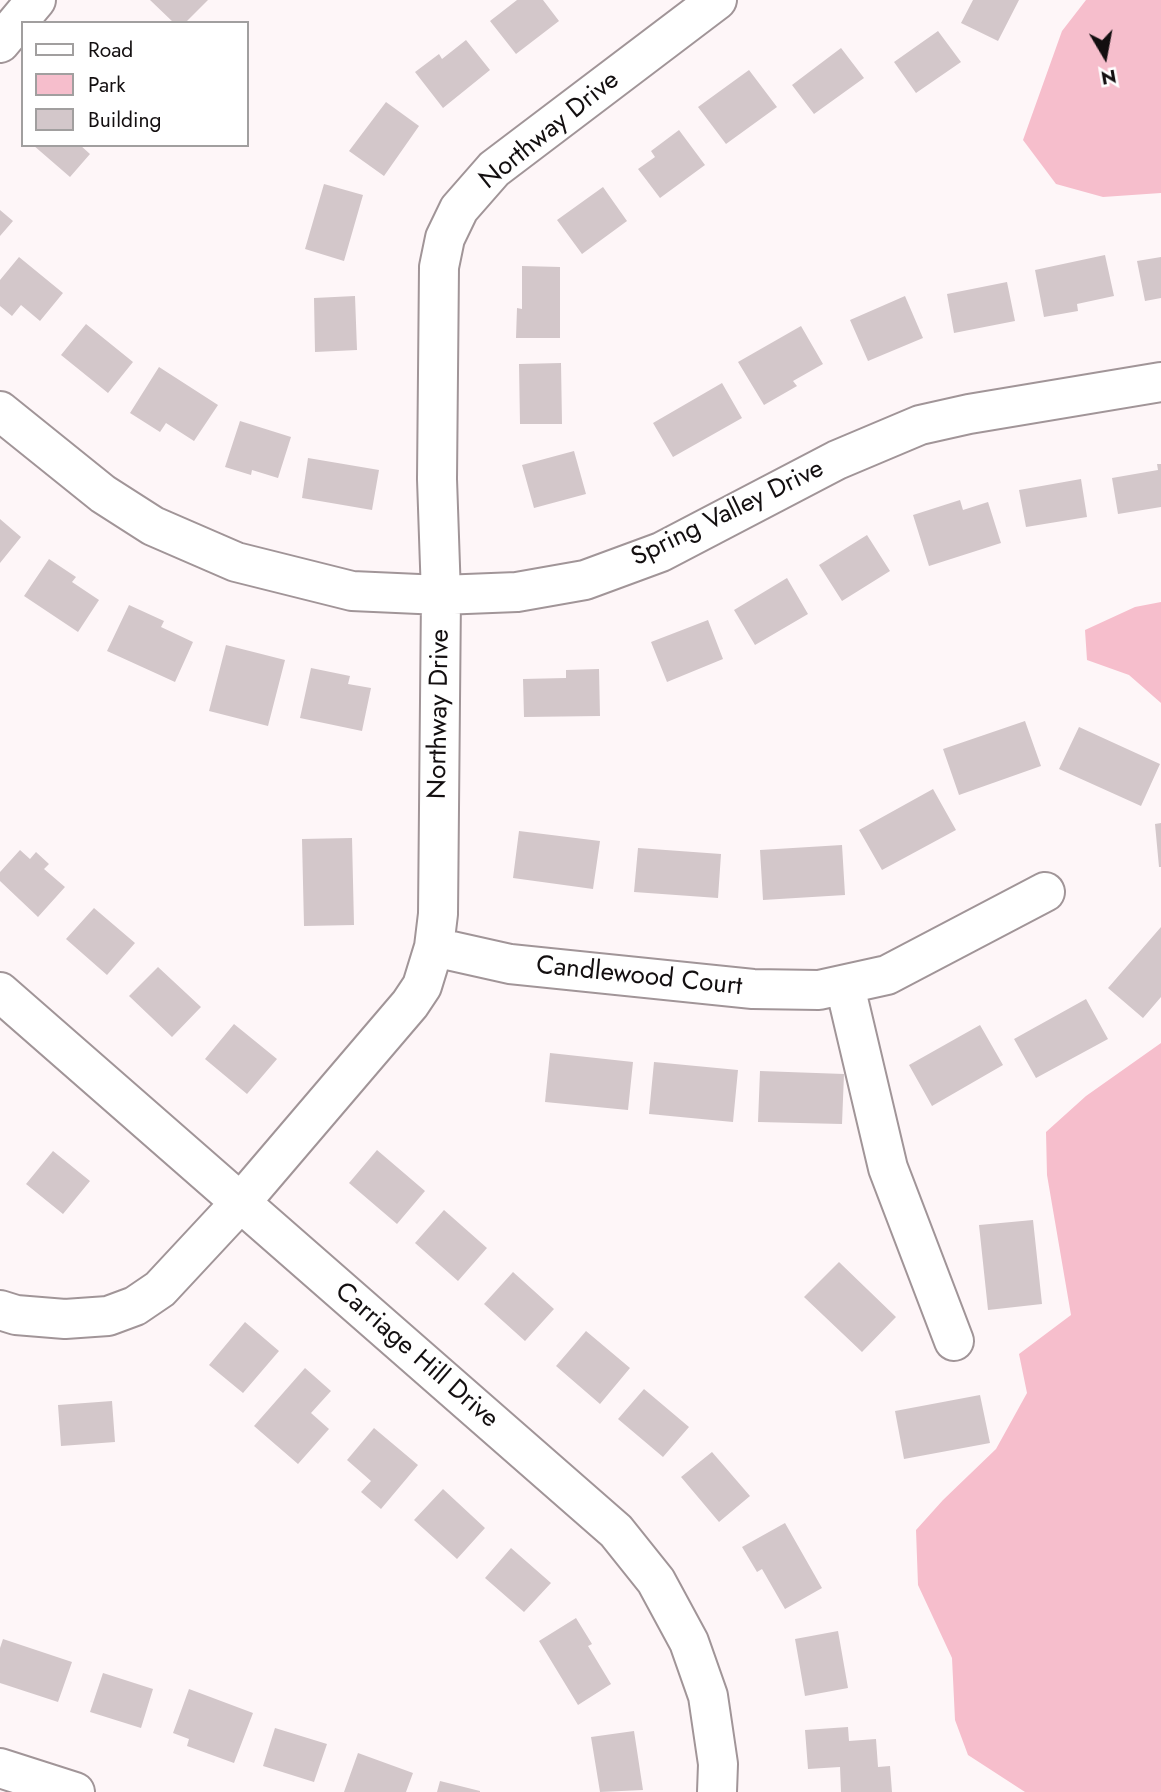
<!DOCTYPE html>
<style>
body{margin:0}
#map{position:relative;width:1161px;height:1792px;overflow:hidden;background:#fef6f8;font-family:Jost,sans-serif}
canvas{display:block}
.legend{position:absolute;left:21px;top:21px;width:228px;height:126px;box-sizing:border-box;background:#fff;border:2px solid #a19f9f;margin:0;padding:9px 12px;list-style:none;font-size:21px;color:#130f10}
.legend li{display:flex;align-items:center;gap:14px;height:35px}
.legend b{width:35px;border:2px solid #a19f9f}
.north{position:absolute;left:1070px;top:21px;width:70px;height:70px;-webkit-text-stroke:5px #fff;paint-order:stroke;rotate:170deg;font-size:19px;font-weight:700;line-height:28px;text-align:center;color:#130f10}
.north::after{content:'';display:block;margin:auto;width:24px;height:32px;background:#130f10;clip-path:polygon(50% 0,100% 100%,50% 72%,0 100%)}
</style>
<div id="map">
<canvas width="1161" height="1792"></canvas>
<ul class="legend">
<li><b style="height:9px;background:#fff"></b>Road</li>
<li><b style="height:19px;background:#f6becc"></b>Park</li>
<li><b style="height:19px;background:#d3c7ca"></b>Building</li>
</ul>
<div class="north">N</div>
</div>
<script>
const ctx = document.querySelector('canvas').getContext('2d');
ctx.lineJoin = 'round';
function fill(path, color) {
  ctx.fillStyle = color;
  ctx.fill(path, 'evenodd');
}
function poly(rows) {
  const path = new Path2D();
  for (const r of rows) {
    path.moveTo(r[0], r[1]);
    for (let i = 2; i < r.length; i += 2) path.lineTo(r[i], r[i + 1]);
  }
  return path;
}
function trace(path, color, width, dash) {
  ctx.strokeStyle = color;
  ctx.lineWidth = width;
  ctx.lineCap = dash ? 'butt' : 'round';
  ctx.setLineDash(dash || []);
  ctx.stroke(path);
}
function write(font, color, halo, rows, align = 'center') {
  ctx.font = font + ' Jost,sans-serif';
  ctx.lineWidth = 5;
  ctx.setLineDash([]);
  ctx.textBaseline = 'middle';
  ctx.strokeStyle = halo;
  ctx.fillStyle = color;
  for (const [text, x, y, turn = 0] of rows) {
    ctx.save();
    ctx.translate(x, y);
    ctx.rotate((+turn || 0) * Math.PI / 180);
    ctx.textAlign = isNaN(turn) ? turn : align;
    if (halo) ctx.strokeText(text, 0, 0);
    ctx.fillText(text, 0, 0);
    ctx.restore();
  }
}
fill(poly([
 [1086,0,1161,0,1161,193,1103,197,1056,184,1023,140,1062,31],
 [1161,602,1161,703,1129,675,1087,660,1085,630,1135,607],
 [1161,1043,1161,1792,1025,1792,968,1755,955,1720,952,1658,918,1585,916,1530,943,1500,996,1449,1027,1393,1019,1354,1071,1315,1047,1175,1046,1132,1086,1096]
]), '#f6becc');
fill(poly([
 [150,0,208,0,185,23,174,23],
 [517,0,543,0,559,21,516,54,490,21],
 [973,0,1019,0,998,41,961,23],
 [938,31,961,62,916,93,894,62],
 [466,40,490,70,443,108,415,72,439,54,442,59],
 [841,48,864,78,814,114,792,85],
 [749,70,777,107,726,144,698,107],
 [386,102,419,126,384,176,349,151],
 [679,130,705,165,660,198,638,169,655,157,651,151],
 [33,145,80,145,90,154,70,177],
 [324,184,363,195,344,261,305,249],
 [603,187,627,221,582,254,557,220],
 [0,210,13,221,0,236],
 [1105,255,1114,296,1077,304,1078,311,1044,317,1035,270],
 [19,257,63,293,40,321,21,305,12,316,0,306,0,280],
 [1161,257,1161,298,1145,301,1137,261],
 [522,266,560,267,560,338,516,338,517,308,522,309],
 [1007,282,1015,321,954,333,947,294],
 [355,296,357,350,315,352,314,298],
 [905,296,923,338,868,361,850,320],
 [86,324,133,362,108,393,61,355],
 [801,326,823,364,793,381,797,386,764,405,738,362],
 [561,363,562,424,520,424,519,364],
 [159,367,218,405,194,441,166,423,160,432,130,413],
 [722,383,742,418,673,457,653,423],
 [240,421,291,437,278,478,252,470,251,475,225,467],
 [574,451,586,494,534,508,522,465],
 [308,458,379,470,372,510,302,498],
 [1157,464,1161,464,1161,507,1118,514,1112,478,1158,470],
 [1081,479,1087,517,1026,527,1019,490],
 [960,500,963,510,988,502,1001,543,929,566,913,515],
 [0,519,21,537,0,563],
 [867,535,890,571,842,601,819,565],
 [49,559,76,577,72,582,99,600,78,632,24,596],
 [787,578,808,614,755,645,734,610],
 [129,605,164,621,161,627,193,642,175,682,107,651],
 [708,620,723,659,667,682,651,642],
 [226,645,285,660,268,726,209,711],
 [311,668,350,676,348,684,371,688,362,731,300,718],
 [599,669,600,716,524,717,523,679,566,678,566,670],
 [1025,721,1041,766,959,795,943,749],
 [1079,727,1160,764,1141,806,1059,769],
 [933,789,956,830,882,870,859,830],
 [1161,823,1161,867,1159,867,1155,824],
 [519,831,600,841,593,889,513,878],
 [352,838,354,925,304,926,302,839],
 [842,845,845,895,763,900,760,850],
 [638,848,721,854,718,898,634,892],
 [20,850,30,859,36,852,49,864,44,869,65,887,38,917,0,881,0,872],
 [94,908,135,943,107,975,66,939],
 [1161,927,1161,997,1143,1018,1108,988],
 [158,967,201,1007,172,1037,129,996],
 [1086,999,1108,1039,1036,1078,1014,1039],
 [234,1024,277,1059,247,1094,205,1059],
 [980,1025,1003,1065,932,1106,909,1065],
 [550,1053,633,1062,628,1110,545,1102],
 [654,1062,738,1070,733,1122,649,1114],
 [760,1071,844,1074,842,1124,758,1122],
 [377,1150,425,1191,397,1224,349,1183],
 [53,1151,90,1181,63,1214,26,1184],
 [444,1210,487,1248,458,1281,415,1243],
 [1033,1220,1042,1304,988,1310,979,1225],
 [839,1262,896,1317,862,1352,804,1297],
 [513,1272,554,1309,525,1341,484,1304],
 [245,1322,279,1351,243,1393,209,1365],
 [586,1331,630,1368,600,1404,556,1366],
 [305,1368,331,1391,311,1413,329,1429,298,1464,254,1426],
 [644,1389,689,1427,663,1457,618,1419],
 [980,1395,990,1443,904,1459,895,1411],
 [112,1401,115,1442,61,1446,58,1405],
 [374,1428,418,1465,381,1509,361,1492,371,1481,347,1460],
 [712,1452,750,1496,719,1522,681,1477],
 [443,1489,485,1528,457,1559,414,1520],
 [785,1523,822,1588,785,1609,762,1569,757,1572,742,1547],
 [511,1548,551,1583,524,1612,485,1578],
 [576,1618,592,1644,588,1646,611,1684,578,1705,539,1641],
 [838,1631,848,1688,805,1696,795,1639],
 [3,1639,72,1662,58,1702,0,1683,0,1648],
 [103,1673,153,1689,141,1728,90,1712],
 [189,1689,253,1713,234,1763,187,1746,189,1739,173,1733],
 [848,1727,849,1741,876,1739,878,1767,890,1766,892,1792,841,1792,840,1767,808,1769,805,1730],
 [275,1728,327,1744,314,1782,263,1766],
 [634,1731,643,1790,600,1792,591,1737],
 [358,1753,413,1773,406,1792,344,1792],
 [440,1781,480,1791,480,1792,437,1792]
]), '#d3c7ca');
const minor = poly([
 [0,43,36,0],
 [0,411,103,494,153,526,236,562,352,591,441,595,517,592,585,580,661,552,837,460,920,425,969,414,1161,382],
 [434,947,510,964,753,989,819,990,887,975,1045,892],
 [845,986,888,1168,954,1341],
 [0,992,616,1531,656,1581,689,1642,708,1696,718,1764,717,1792],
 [0,1310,16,1315,65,1319,108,1316,135,1306,160,1289,241,1202,410,1004,422,986,434,947,438,914,441,595,437,479,439,267,445,238,459,209,494,169,717,0],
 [0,1768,75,1792]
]);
trace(minor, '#a19598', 42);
trace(minor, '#fff', 38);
write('26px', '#130f10', '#fff', [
 ["Northway Drive",550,131,-39],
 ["Spring Valley Drive",728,514,-26],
 ["Northway Drive",440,714,-89],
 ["Candlewood Court",639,977,6],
 ["Carriage Hill Drive",416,1356,41]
]);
</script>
